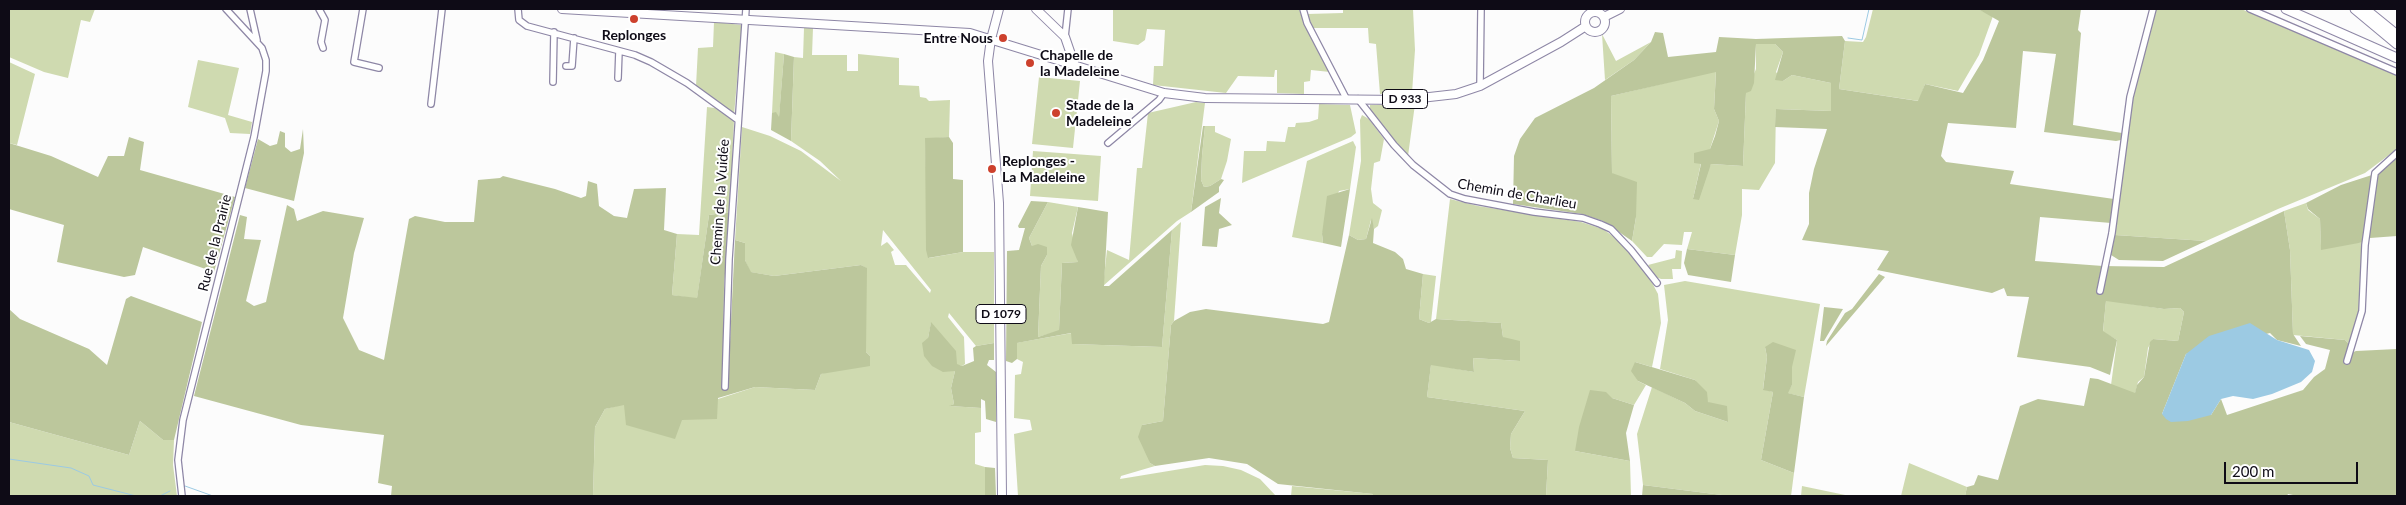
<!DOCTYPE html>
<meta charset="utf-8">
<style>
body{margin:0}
#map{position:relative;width:2406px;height:505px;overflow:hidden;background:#fcfcfc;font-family:Lato,sans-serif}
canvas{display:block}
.frame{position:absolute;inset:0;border:10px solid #0e0b16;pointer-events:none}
.scale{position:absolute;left:2224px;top:462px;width:134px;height:22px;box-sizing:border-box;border:2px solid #0e0b16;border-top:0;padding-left:6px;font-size:15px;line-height:18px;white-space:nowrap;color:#0e0b16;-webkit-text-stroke:4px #fff;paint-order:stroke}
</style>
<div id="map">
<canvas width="2406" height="505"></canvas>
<div class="frame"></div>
<div class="scale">200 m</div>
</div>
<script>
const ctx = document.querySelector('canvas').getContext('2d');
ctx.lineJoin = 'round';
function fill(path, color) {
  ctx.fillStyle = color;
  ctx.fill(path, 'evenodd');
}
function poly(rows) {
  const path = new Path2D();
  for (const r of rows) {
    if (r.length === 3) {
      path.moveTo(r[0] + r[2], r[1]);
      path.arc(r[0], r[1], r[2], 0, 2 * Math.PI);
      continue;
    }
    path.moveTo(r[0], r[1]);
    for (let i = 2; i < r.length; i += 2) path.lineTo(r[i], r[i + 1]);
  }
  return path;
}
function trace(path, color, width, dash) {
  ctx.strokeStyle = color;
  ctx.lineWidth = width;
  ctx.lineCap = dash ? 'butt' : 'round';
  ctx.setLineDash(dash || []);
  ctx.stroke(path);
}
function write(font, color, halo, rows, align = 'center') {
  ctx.font = font + ' Lato,sans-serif';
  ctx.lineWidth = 4;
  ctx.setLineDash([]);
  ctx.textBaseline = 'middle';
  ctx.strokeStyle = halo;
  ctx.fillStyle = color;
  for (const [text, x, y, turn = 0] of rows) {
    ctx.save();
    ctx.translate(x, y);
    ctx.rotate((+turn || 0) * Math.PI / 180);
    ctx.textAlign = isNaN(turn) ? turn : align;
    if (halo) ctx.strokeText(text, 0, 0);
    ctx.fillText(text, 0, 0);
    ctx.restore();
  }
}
fill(poly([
 [9,9,95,9,90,22,81,20,68,78,44,72,9,57],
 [1113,9,1299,9,1305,26,1330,72,1311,70,1310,81,1304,82,1304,94,1277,93,1277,70,1275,70,1274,77,1238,76,1226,93,1153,85,1154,66,1163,66,1165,30,1147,29,1145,40,1138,45,1113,41],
 [1343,9,1413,9,1415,50,1412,93,1380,94,1376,44,1369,43,1368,28,1313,28,1307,14,1343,13],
 [1873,9,1978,9,1993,16,1979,55,1958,91,1925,84,1919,101,1839,89,1845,41,1863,42,1866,37],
 [2156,9,2241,9,2339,48,2397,74,2397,149,2365,173,2278,209,2206,241,2115,235,2133,99],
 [714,22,742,25,734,115,696,86,698,48,713,47],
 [804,28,813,28,812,55,847,55,847,71,858,71,858,54,899,58,899,85,919,86,920,97,926,98,929,101,950,100,949,137,925,139,929,258,963,252,994,252,994,343,976,346,949,313,948,317,964,337,965,364,962,366,957,365,931,323,928,338,955,371,951,388,954,404,950,406,981,408,981,432,975,433,975,464,985,467,985,496,593,496,595,427,605,409,624,404,681,420,718,399,755,387,815,390,821,374,870,356,866,352,866,268,861,265,774,276,750,272,745,260,745,243,735,240,742,127,770,136,801,151,841,181,820,161,791,141,794,57,803,58],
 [883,230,931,290,930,293,906,265,895,265,891,252,894,250,889,244,887,242,881,246],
 [1602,34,1616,61,1651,42,1634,60,1605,80],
 [1756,43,1775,44,1783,52,1776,72,1783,81,1792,75,1831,83,1831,111,1776,109,1775,163,1759,190,1742,189,1742,215,1735,255,1687,249,1692,232,1684,232,1682,245,1664,244,1652,257,1647,257,1632,241,1636,217,1612,173,1611,96,1716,71,1714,109,1719,121,1710,149,1701,163,1693,199,1711,164,1743,166,1746,93,1756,69],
 [775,52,784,54,779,119,776,113,772,113],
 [198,60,239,68,228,115,252,122,250,134,230,133,225,118,188,107],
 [9,62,35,74,17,145,9,143],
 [1039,77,1080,81,1073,148,1032,144],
 [1196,102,1205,103,1191,212,1177,221,1103,286,1107,250,1129,260,1137,168,1142,168,1148,113],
 [1319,104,1350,105,1356,133,1351,137,1242,183,1244,151,1266,151,1267,141,1285,142,1288,127,1295,127,1296,123,1309,122,1318,119],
 [1415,104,1408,156,1370,111,1370,105],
 [707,107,715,108,734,121,730,212,709,215,697,299,672,295,677,234,699,235],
 [1362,115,1369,119,1384,139,1380,161,1374,163,1371,189,1373,203,1382,210,1378,226,1374,229,1371,220,1366,239,1358,240,1349,235,1361,161,1360,120],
 [1205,126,1215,126,1215,132,1231,139,1227,161,1221,179,1210,186,1204,187,1201,180,1202,156],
 [1353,141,1356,147,1350,189,1339,191,1322,234,1323,243,1292,237,1307,161],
 [1033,151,1101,156,1098,201,1030,196],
 [1450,199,1478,206,1581,222,1603,229,1622,243,1648,275,1658,294,1661,323,1652,367,1635,362,1638,381,1646,385,1634,405,1612,398,1575,451,1630,461,1631,496,1546,496,1548,460,1513,458,1510,448,1511,434,1525,411,1427,397,1431,364,1474,372,1473,358,1520,361,1503,337,1501,323,1436,319],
 [1048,202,1078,207,1072,233,1078,262,1062,263,1059,331,1038,337,1041,266,1047,255,1032,246,1029,238],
 [2306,203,2308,210,2320,219,2321,246,2364,242,2362,294,2351,346,2345,340,2293,335,2290,250,2284,211],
 [1181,222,1174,321,1171,325,1163,421,1142,425,1150,463,1155,466,1121,476,1120,479,1205,465,1223,466,1241,470,1260,479,1276,496,1018,496,1014,434,1032,430,1030,420,1014,418,1015,375,1021,374,1023,362,1017,359,1016,343,1072,333,1073,344,1162,347,1172,230],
 [1676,250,1682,251,1681,269,1672,269,1673,279,1661,279,1656,277,1648,265,1675,258],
 [1423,274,1436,276,1431,322,1429,323,1419,319],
 [1685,281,1820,304,1804,397,1787,393,1792,385,1792,367,1765,347,1767,357,1763,389,1773,392,1761,460,1794,473,1791,496,1730,496,1643,485,1637,434,1652,387,1685,403,1695,411,1728,422,1708,402,1695,380,1660,369,1668,320,1664,285],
 [2106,300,2164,309,2180,308,2184,312,2178,341,2153,339,2148,348,2144,377,2138,382,2135,394,2111,385,2117,340,2103,332],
 [140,421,163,440,174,440,173,465,177,496,9,496,9,422,129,455],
 [1909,463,1967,487,1965,496,1901,496],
 [1292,486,1374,494,1373,496,1291,496],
 [1802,486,1850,496,1801,496]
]), '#cfdab0');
fill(poly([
 [1978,9,2081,9,2078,30,2081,33,2073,125,2122,133,2121,140,2116,141,2044,132,2056,54,2023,51,2016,128,1948,123,1941,156,1946,162,2014,171,2010,184,2114,199,2111,223,2040,217,2035,261,2103,266,2164,267,2284,211,2290,250,2293,334,2301,346,2277,340,2270,333,2186,354,2162,414,2211,415,2221,399,2227,415,2303,390,2314,377,2325,369,2330,350,2306,344,2300,336,2345,340,2351,346,2348,354,2356,351,2397,349,2397,496,2298,496,2288,494,2287,496,1965,496,1967,487,1974,485,1978,475,1998,480,2020,406,2038,399,2084,406,2090,378,2098,379,2135,393,2137,385,2144,377,2150,342,2153,339,2178,341,2184,312,2180,308,2164,309,2106,301,2103,331,2117,340,2110,375,2090,367,2017,357,2029,297,2007,296,2004,288,1992,293,1877,270,1889,251,1802,240,1809,224,1809,193,1814,169,1827,129,1775,127,1776,109,1831,111,1831,83,1792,75,1783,81,1775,80,1783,52,1775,44,1756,44,1754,83,1751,91,1746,93,1743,166,1711,164,1699,200,1693,199,1701,164,1694,163,1694,153,1710,149,1715,136,1719,121,1714,109,1716,72,1611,96,1612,173,1637,182,1636,217,1632,241,1603,221,1582,214,1513,204,1514,156,1520,139,1535,118,1594,88,1634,60,1651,42,1655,32,1663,33,1668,57,1716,52,1719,37,1756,39,1842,36,1845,41,1839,89,1918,101,1925,84,1963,93,1983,60,1999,21],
 [784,54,794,57,791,141,771,130,772,113,776,112,779,117],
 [1203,126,1205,126,1202,156,1201,180,1204,187,1210,186,1221,179,1224,180,1219,187,1219,192,1191,212],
 [303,129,304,153,294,201,245,188,258,139,270,146,277,144,280,131,285,133,285,147,291,152,300,149],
 [129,137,144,142,140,170,235,197,214,272,143,247,135,275,124,277,57,262,64,225,9,209,9,143,51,156,98,177,108,156,124,156],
 [949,137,953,143,953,179,963,180,963,252,928,258,926,250,925,138],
 [2397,157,2397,236,2370,238,2364,242,2321,250,2320,219,2308,209,2306,203,2341,185,2375,174],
 [503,176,555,189,581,198,586,196,588,181,597,184,599,206,614,216,627,218,634,189,666,188,664,230,677,234,672,295,697,298,709,215,730,212,724,286,723,372,728,383,735,240,745,243,745,260,751,272,774,276,861,265,867,268,866,352,870,356,870,366,821,374,815,390,755,387,718,398,717,419,682,420,675,439,626,425,624,405,605,409,595,427,593,496,391,496,392,486,378,483,384,435,301,425,194,396,240,215,247,217,244,239,261,240,246,301,254,306,266,302,287,205,294,209,297,221,323,211,364,218,354,253,343,318,359,350,384,360,409,219,415,216,445,222,474,222,478,180,500,178],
 [1350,189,1341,247,1323,243,1322,234,1327,196],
 [1221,198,1219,213,1232,225,1219,229,1217,247,1202,246,1205,207],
 [1031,201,1048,202,1029,238,1032,246,1038,244,1047,247,1047,255,1041,266,1038,337,1059,330,1062,263,1078,262,1071,245,1078,207,1108,212,1104,286,1109,286,1172,230,1162,347,1072,344,1071,333,1017,343,1017,359,1012,363,1006,361,1007,251,1019,250,1025,228,1019,228,1018,226],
 [1372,218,1374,229,1373,243,1395,252,1403,259,1406,269,1423,274,1419,319,1429,323,1436,319,1501,323,1503,337,1520,341,1520,361,1473,358,1474,372,1431,365,1427,397,1525,411,1511,434,1510,448,1513,458,1548,460,1546,496,1373,496,1373,494,1278,484,1247,464,1209,458,1155,466,1150,463,1138,437,1142,425,1163,421,1171,325,1174,321,1190,312,1206,309,1323,324,1329,322,1349,235,1358,240,1366,239],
 [2115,235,2206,241,2163,261,2119,260,2111,255],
 [1687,249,1735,255,1731,282,1688,275,1684,263],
 [1879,274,1885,277,1826,346,1827,341,1845,313,1852,309],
 [131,296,202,322,174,440,163,440,140,421,129,455,9,422,9,309,20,319,89,349,107,365,126,299],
 [1824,307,1843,309,1824,341,1820,341],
 [931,322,956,351,957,364,962,366,974,361,973,348,976,346,994,343,994,360,989,360,987,365,996,372,996,422,986,419,985,401,981,399,981,408,949,406,954,404,951,388,955,371,943,372,932,366,924,356,922,343,928,338],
 [1773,342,1796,350,1792,367,1792,385,1788,393,1804,397,1794,473,1761,460,1773,392,1763,390,1767,357,1765,347],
 [1635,362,1695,380,1707,392,1708,402,1727,406,1728,422,1695,411,1685,403,1638,381,1631,371],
 [1590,390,1606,392,1612,398,1634,405,1626,433,1630,461,1575,451,1579,427],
 [985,467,995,468,996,496,985,496],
 [1643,485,1730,496,1642,496]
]), '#bcc79c');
fill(poly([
 [2250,323,2277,340,2309,350,2315,361,2312,372,2301,382,2272,394,2253,399,2233,396,2221,399,2211,415,2188,421,2171,422,2166,419,2162,414,2186,354,2209,336]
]), '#9ccae3');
trace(poly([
 [1848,38,1862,40,1869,9],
 [9,459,71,468,89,476,93,485,136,496],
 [185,486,213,496],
 [160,496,170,491]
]), '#9ccae3', 1);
const minor = poly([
 [250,9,257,40],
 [319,9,325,20,321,42,323,48],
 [363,9,354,62,379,68],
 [518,9,519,20,527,26,635,55,651,62,687,83,738,120],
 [1303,9,1307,23,1346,98],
 [1592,9,1592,12],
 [2250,9,2397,72],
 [1065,37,1068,9],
 [566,66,572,66,574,38],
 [618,78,619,51],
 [553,82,554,32],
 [1480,86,1481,9],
 [1358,99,1394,145,1413,165,1450,194,1465,199,1534,212,1583,218,1600,224,1611,229,1631,250,1657,283],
 [431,104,442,9],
 [1108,143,1159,100,1164,93],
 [2100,291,2112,233,2130,97,2153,9],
 [2347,361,2362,311,2365,245,2375,173,2397,153],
 [725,387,729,259,746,9],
 [182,496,178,460,183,420,254,137,266,71,266,60,262,48,226,9]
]);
const major = poly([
 [562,9,970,33,1164,93,1205,98,1403,100,1456,94,1480,86,1561,42,1586,26],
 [999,9,991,39,988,61,999,203,1002,496],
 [1036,9,1065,37,1075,66],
 [1595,22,10],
 [1604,17,1620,9]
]);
const highway = poly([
 [2286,9,2397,58],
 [2355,9,2397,44],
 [2365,9,2397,35]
]);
trace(minor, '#8e87a6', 8);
trace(major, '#8e87a6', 10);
trace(highway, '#8e87a6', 11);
trace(minor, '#fff', 5.5);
trace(major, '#fff', 8);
trace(highway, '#fff', 9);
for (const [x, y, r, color] of [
 [634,19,5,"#cd412d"],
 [1003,38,5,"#cd412d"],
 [1030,63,5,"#cd412d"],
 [1056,113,5,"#cd412d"],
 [992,169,5,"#cd412d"]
]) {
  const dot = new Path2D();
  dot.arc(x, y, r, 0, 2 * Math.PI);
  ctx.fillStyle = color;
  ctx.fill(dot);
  trace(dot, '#fff', 2);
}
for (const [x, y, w] of [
 [1405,99,45],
 [1001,314,50]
]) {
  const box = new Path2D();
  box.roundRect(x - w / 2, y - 9.5, w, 19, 4);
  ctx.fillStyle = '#fff';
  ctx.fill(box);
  trace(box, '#0e0b16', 1);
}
write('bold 12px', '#0e0b16', null, [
 ["D 933",1405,99],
 ["D 1079",1001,314]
]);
write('bold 14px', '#0e0b16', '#fff', [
 ["Replonges",634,35,"center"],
 ["Entre Nous",993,38,"right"],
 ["Chapelle de",1040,55],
 ["la Madeleine",1040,71],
 ["Stade de la",1066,105],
 ["Madeleine",1066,121],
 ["Replonges -",1002,161],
 ["La Madeleine",1002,177]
], 'left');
write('14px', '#0e0b16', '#fff', [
 ["Chemin de Charlieu",1517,194,10],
 ["Chemin de la Vuidée",720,202,-86],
 ["Rue de la Prairie",215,243,-76]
]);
</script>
